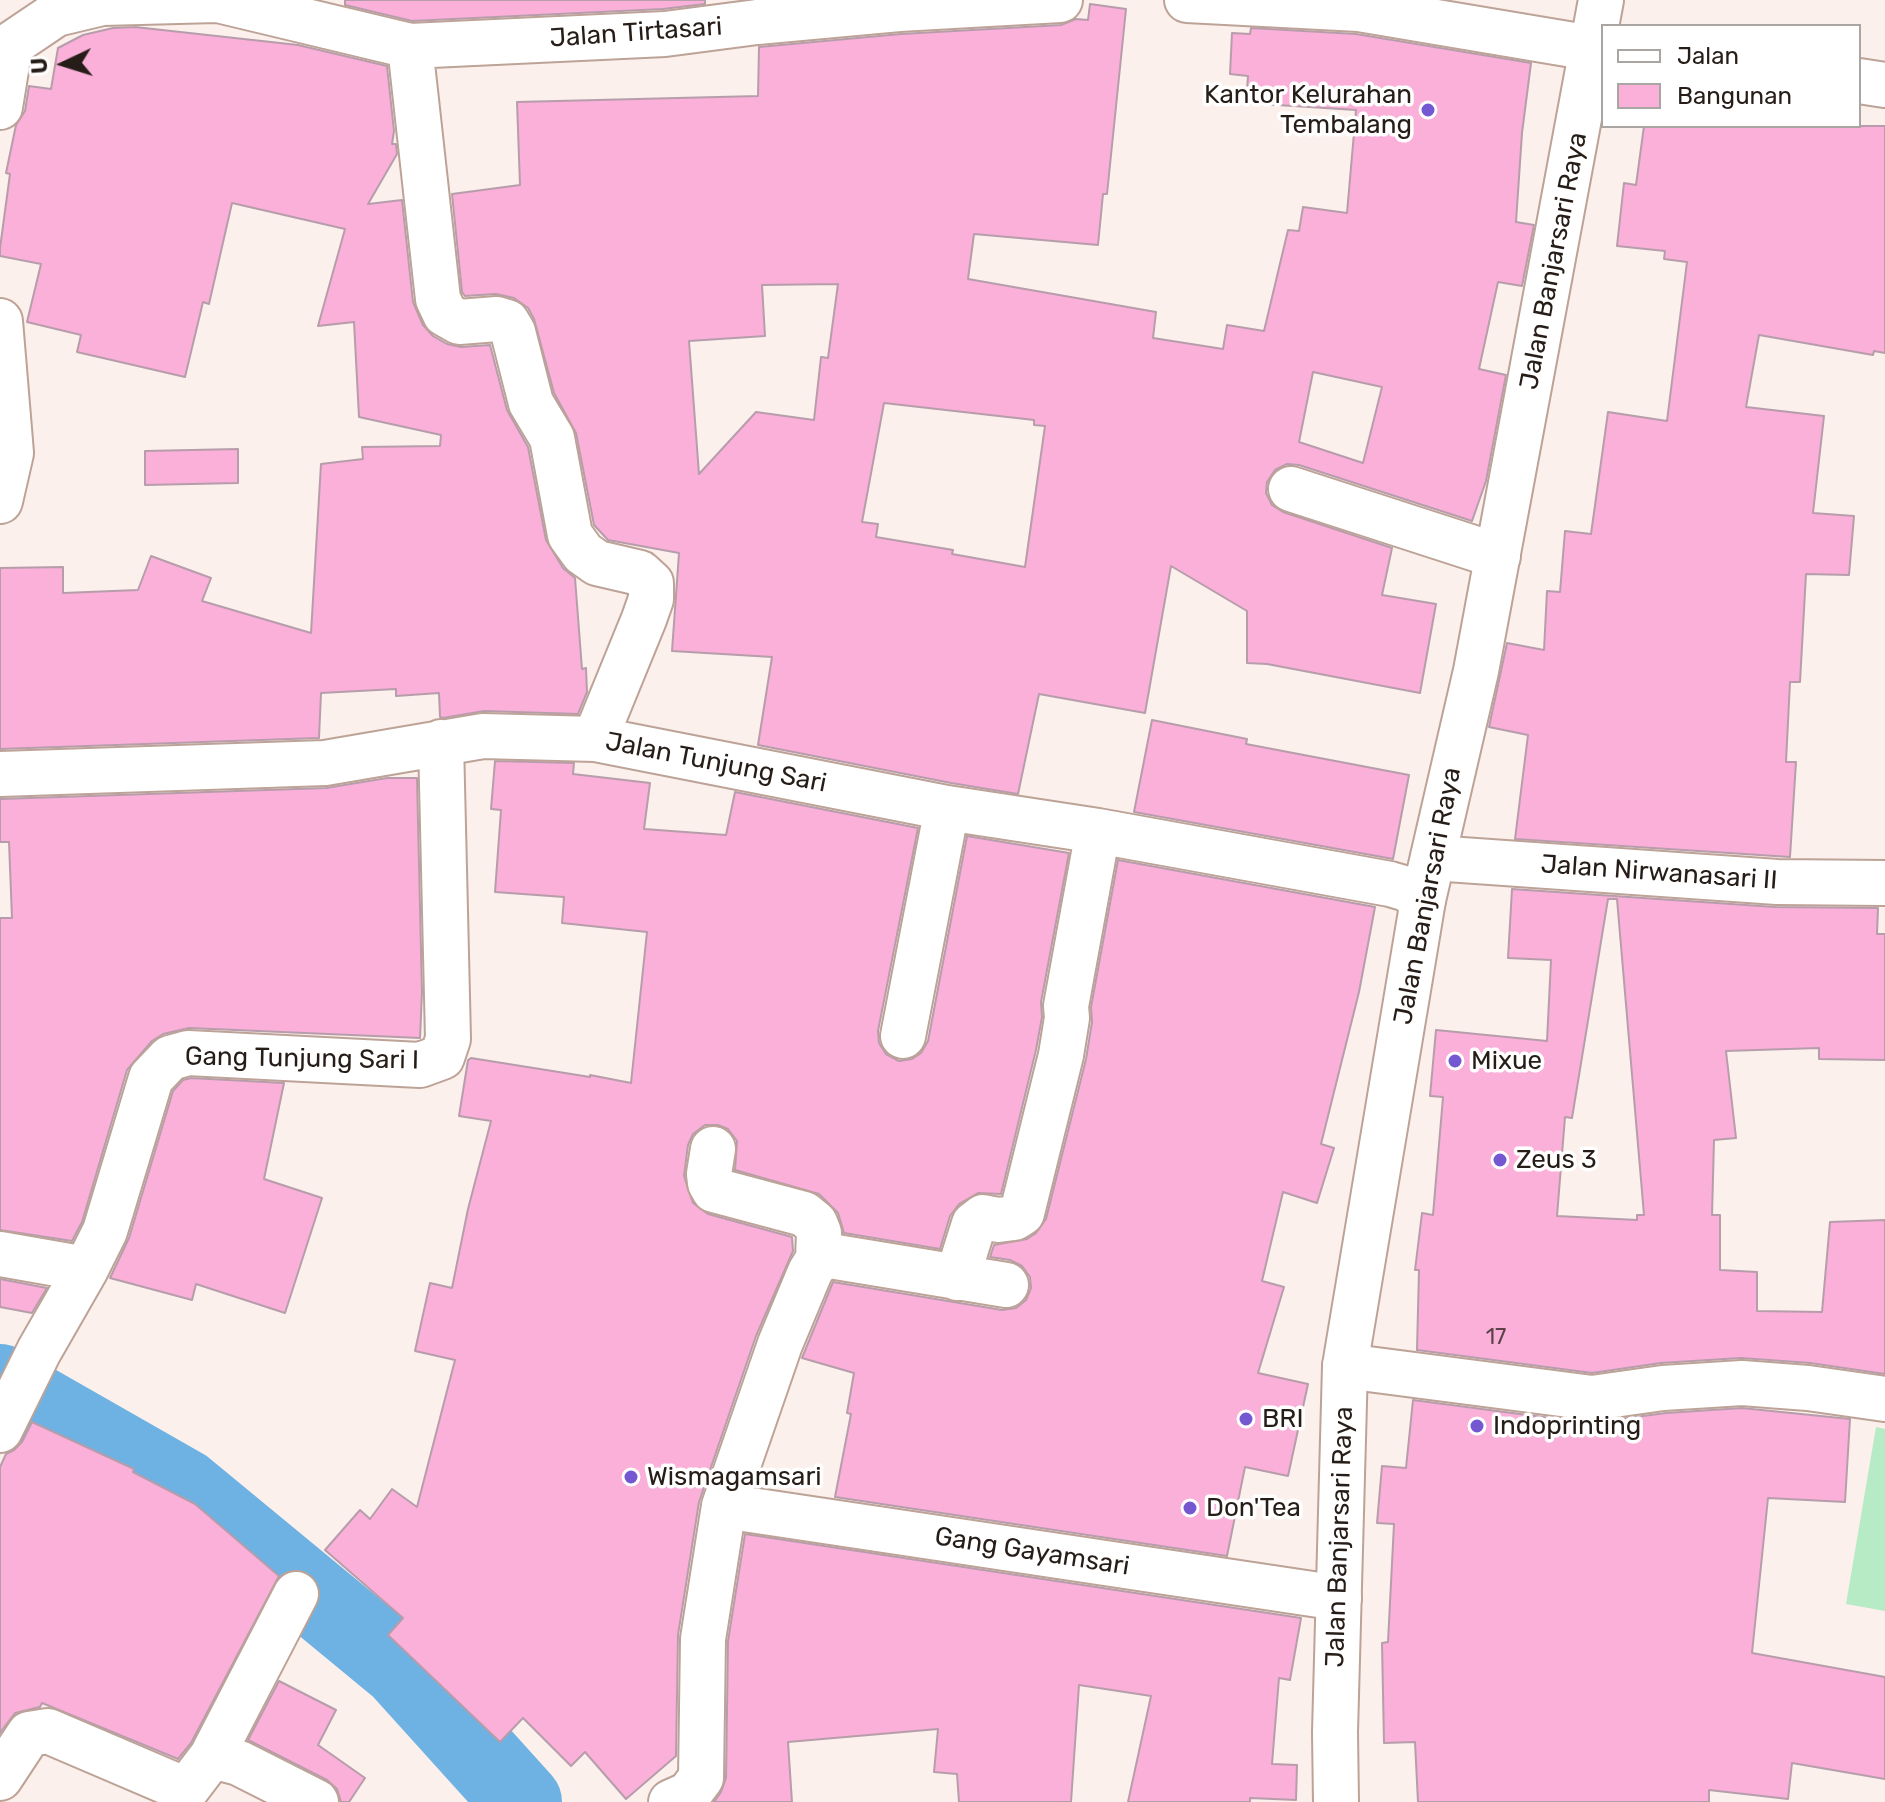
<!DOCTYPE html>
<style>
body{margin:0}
#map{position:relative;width:1885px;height:1802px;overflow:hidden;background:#fbf0eb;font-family:Rubik,sans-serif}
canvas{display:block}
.legend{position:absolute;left:1601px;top:24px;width:260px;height:104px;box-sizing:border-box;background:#fff;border:2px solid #a8a5a3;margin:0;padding:10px 14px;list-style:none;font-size:24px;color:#261d18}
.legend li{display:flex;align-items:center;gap:16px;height:40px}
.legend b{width:40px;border:2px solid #a8a5a3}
.north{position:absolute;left:24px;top:24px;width:80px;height:80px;-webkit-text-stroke:6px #fff;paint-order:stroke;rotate:266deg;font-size:22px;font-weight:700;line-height:32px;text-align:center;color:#261d18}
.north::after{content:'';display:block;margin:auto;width:28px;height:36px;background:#261d18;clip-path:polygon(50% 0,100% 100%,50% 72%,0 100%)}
</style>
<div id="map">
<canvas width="1885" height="1802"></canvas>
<ul class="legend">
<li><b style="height:10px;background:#fff"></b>Jalan</li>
<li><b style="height:22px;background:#fab0d8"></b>Bangunan</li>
</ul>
<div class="north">U</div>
</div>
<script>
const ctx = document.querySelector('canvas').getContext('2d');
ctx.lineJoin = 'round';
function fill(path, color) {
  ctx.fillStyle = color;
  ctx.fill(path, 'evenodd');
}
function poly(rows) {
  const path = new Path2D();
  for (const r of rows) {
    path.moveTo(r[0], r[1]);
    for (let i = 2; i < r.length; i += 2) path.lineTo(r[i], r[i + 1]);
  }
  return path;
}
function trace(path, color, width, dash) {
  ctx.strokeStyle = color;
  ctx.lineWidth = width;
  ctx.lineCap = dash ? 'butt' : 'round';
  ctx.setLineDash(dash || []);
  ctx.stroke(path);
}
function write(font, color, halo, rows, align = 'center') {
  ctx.font = font + ' Rubik,sans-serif';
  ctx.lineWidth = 7;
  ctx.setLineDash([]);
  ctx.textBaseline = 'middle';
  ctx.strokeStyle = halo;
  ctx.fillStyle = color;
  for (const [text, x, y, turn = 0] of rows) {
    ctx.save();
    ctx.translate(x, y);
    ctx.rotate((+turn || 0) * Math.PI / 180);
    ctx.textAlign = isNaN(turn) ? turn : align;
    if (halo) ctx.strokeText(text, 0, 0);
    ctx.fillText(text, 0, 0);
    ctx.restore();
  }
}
fill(poly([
 [1876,1427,1885,1429,1885,1611,1846,1604]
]), '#b7ebc6');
trace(poly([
 [0,1384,184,1489,401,1668,522,1802]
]), '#6db2e2', 80);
const building = poly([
 [345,0,705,0,705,4,663,9,412,21,345,5,345,0],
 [1090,4,1126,9,1107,194,1103,194,1098,245,974,234,968,279,1156,312,1153,338,1223,349,1227,325,1264,331,1288,230,1299,231,1303,207,1347,213,1356,110,1246,103,1248,76,1230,74,1232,33,1250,34,1251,28,1356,34,1531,63,1522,133,1516,222,1534,225,1522,286,1498,282,1479,369,1506,375,1486,481,1472,521,1299,465,1287,464,1275,470,1267,482,1266,493,1272,505,1283,512,1392,548,1382,595,1436,604,1420,693,1267,664,1247,663,1247,611,1171,566,1145,713,1039,694,1018,794,951,783,758,745,772,657,672,651,679,553,608,540,594,525,576,433,554,393,534,319,528,308,514,298,496,294,465,296,462,292,452,194,520,185,517,102,758,96,759,47,901,34,1061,25,1076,19,1088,20,1090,4],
 [838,284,828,358,821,357,814,420,756,412,699,474,689,341,765,336,762,285,838,284],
 [1313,372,1382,387,1363,463,1299,442,1313,372],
 [884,403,1034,420,1034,425,1045,426,1025,567,952,554,953,550,876,537,878,524,862,522,884,403],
 [135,27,298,45,387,66,394,131,392,144,396,144,397,154,368,204,402,200,413,302,423,325,433,336,447,344,461,347,490,345,507,410,528,447,546,540,563,568,575,578,582,669,586,668,587,692,578,714,484,711,443,718,440,717,439,693,396,696,396,689,321,693,319,738,0,749,0,568,63,567,63,593,138,590,151,556,211,578,202,601,311,633,321,464,363,459,362,447,440,446,441,435,359,417,354,322,318,326,345,229,232,203,209,304,203,302,185,377,77,352,81,335,27,322,41,264,0,256,0,248,10,174,6,173,16,125,25,111,29,86,51,89,58,48,83,35,113,28,135,27],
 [1644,126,1885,126,1885,353,1874,351,1873,355,1759,335,1746,407,1824,416,1813,513,1854,516,1849,575,1806,574,1800,682,1790,682,1786,762,1796,762,1790,857,1515,839,1528,735,1489,727,1507,643,1544,650,1547,591,1560,592,1565,531,1591,534,1608,412,1667,421,1687,262,1664,259,1665,251,1617,246,1624,183,1636,185,1644,126],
 [238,449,238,483,145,485,145,451,238,449],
 [1152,720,1247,739,1246,744,1409,775,1393,859,1134,812,1152,720],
 [495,761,574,763,573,774,650,783,644,829,726,835,735,792,918,828,878,1031,879,1043,886,1054,899,1061,912,1059,921,1053,928,1041,967,836,1069,853,1041,1002,1042,1017,1036,1050,1001,1194,978,1193,959,1204,950,1216,940,1249,844,1233,838,1213,819,1194,735,1170,737,1141,728,1129,718,1125,705,1125,693,1134,688,1145,684,1176,693,1203,708,1214,792,1237,793,1251,756,1336,699,1502,678,1635,676,1756,626,1799,585,1752,571,1766,523,1718,500,1742,388,1635,403,1618,325,1550,360,1510,370,1519,392,1489,417,1507,455,1360,415,1351,430,1283,452,1288,468,1209,491,1121,459,1116,468,1060,471,1058,590,1077,590,1075,631,1083,647,932,562,923,564,897,495,892,501,810,491,809,495,761],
 [387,778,417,778,422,992,420,1038,189,1028,163,1034,152,1041,127,1070,82,1222,72,1241,0,1230,0,918,12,918,9,842,0,842,0,799,326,788,387,778],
 [1118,860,1375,907,1359,992,1321,1144,1334,1148,1317,1203,1283,1192,1262,1281,1284,1287,1258,1373,1308,1384,1288,1476,1245,1467,1227,1556,835,1497,851,1414,847,1413,854,1373,802,1358,833,1282,1002,1310,1016,1308,1026,1300,1031,1288,1030,1277,1022,1266,1010,1260,990,1257,994,1245,1027,1239,1036,1233,1046,1219,1086,1059,1092,1022,1091,1007,1118,860],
 [1512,889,1775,907,1878,908,1877,934,1885,934,1885,1060,1819,1059,1819,1048,1726,1051,1736,1138,1714,1140,1712,1215,1720,1215,1720,1270,1757,1272,1757,1311,1822,1312,1830,1222,1885,1220,1885,1374,1810,1363,1741,1358,1661,1363,1592,1373,1417,1350,1419,1270,1415,1270,1422,1213,1433,1215,1443,1097,1430,1096,1436,1030,1547,1041,1551,960,1508,958,1512,889],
 [1608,899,1617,899,1644,1215,1637,1215,1637,1220,1557,1216,1565,1117,1572,1118,1608,899],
 [191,1078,284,1083,264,1179,322,1198,285,1313,196,1284,192,1300,110,1278,129,1238,173,1091,183,1080,191,1078],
 [0,1279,47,1288,32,1313,0,1307,0,1279],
 [1413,1400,1589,1423,1666,1413,1742,1408,1850,1419,1845,1502,1768,1498,1752,1653,1885,1677,1885,1779,1792,1763,1788,1799,1709,1790,1709,1802,1418,1802,1415,1742,1384,1743,1382,1643,1388,1642,1394,1524,1377,1523,1382,1466,1406,1468,1413,1400],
 [32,1422,134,1469,133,1472,195,1504,279,1576,191,1743,178,1759,42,1703,40,1707,15,1713,0,1733,0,1467,6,1454,14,1450,22,1442,32,1422],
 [745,1534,1301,1618,1290,1680,1279,1678,1272,1764,1297,1765,1296,1800,1250,1798,1250,1802,1128,1802,1151,1696,1079,1685,1071,1802,959,1802,957,1774,934,1772,938,1729,788,1742,792,1802,714,1802,721,1792,726,1778,728,1641,745,1534],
 [279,1681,336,1710,318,1745,365,1778,349,1802,341,1802,337,1789,327,1780,248,1740,279,1681]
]);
fill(building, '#fab0d8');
trace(building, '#b79dab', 2);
const minor = poly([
 [218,0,410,46,665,34,757,22,899,9,1060,0],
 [1187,0,1359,9,1603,50],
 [410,46,438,299,445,314,459,322,497,319,507,322,513,332,531,403,552,438,570,535,583,553,597,563,640,573,651,583,651,599,644,619,595,739],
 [1859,81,1885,85],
 [0,107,10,45,56,14,102,3,216,0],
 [0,321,11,453,0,501],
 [1291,489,1498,556],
 [0,774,325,763,483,736,595,739,947,808,1098,831,1390,884,1407,889,1423,900],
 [1433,858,1777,882,1885,883],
 [903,1036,947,808],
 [713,1149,709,1174,710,1183,714,1190,804,1214,815,1223,819,1233,818,1259],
 [0,1254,86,1269],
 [957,1278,974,1224,983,1217,998,1220,1014,1218,1022,1213,1061,1055,1067,1018,1066,1006,1098,831],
 [1345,1366,1592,1398,1663,1388,1742,1383,1808,1388,1885,1399],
 [0,1430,39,1351,86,1269,105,1231,151,1078,170,1058,188,1053,420,1065,442,1057,448,1039,441,742],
 [724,1506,1339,1598],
 [212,1756,239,1763,316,1802],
 [0,1778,29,1734,48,1731,186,1790,212,1756,296,1594],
 [671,1802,689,1794,701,1778,703,1639,724,1506,780,1344,810,1272,818,1259,830,1256,1006,1285]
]);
const major = poly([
 [1336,1802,1335,1732,1345,1366,1423,900,1476,671,1601,0]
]);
trace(minor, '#bda397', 48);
trace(major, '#bda397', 48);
trace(minor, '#fff', 44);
trace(major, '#fff', 44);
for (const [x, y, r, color] of [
 [1428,110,8,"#7458d2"],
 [1455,1061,8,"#7458d2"],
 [1500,1160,8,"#7458d2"],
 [1246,1419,8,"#7458d2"],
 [1477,1426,8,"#7458d2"],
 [631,1477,8,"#7458d2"],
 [1190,1508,8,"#7458d2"]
]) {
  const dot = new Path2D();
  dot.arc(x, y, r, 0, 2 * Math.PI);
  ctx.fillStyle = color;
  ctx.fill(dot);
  trace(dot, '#fff', 3);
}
write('22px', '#5b4248', null, [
 ["17",1496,1338]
]);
write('26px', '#261d18', '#fff', [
 ["Jalan Tirtasari",636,33,-4],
 ["Jalan Banjarsari Raya",1554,261,-79],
 ["Jalan Tunjung Sari",716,763,11],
 ["Jalan Nirwanasari II",1659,873,4],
 ["Jalan Banjarsari Raya",1428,896,-79],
 ["Gang Tunjung Sari I",302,1059,1],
 ["Jalan Banjarsari Raya",1340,1537,-88],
 ["Gang Gayamsari",1032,1552,9]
]);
write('26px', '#261d18', '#fff', [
 ["Kantor Kelurahan",1412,95,"right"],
 ["Tembalang",1412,125,"right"],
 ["Mixue",1471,1061],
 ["Zeus 3",1516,1160],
 ["BRI",1262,1419],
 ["Indoprinting",1493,1426],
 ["Wismagamsari",647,1477],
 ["Don'Tea",1206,1508]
], 'left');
</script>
